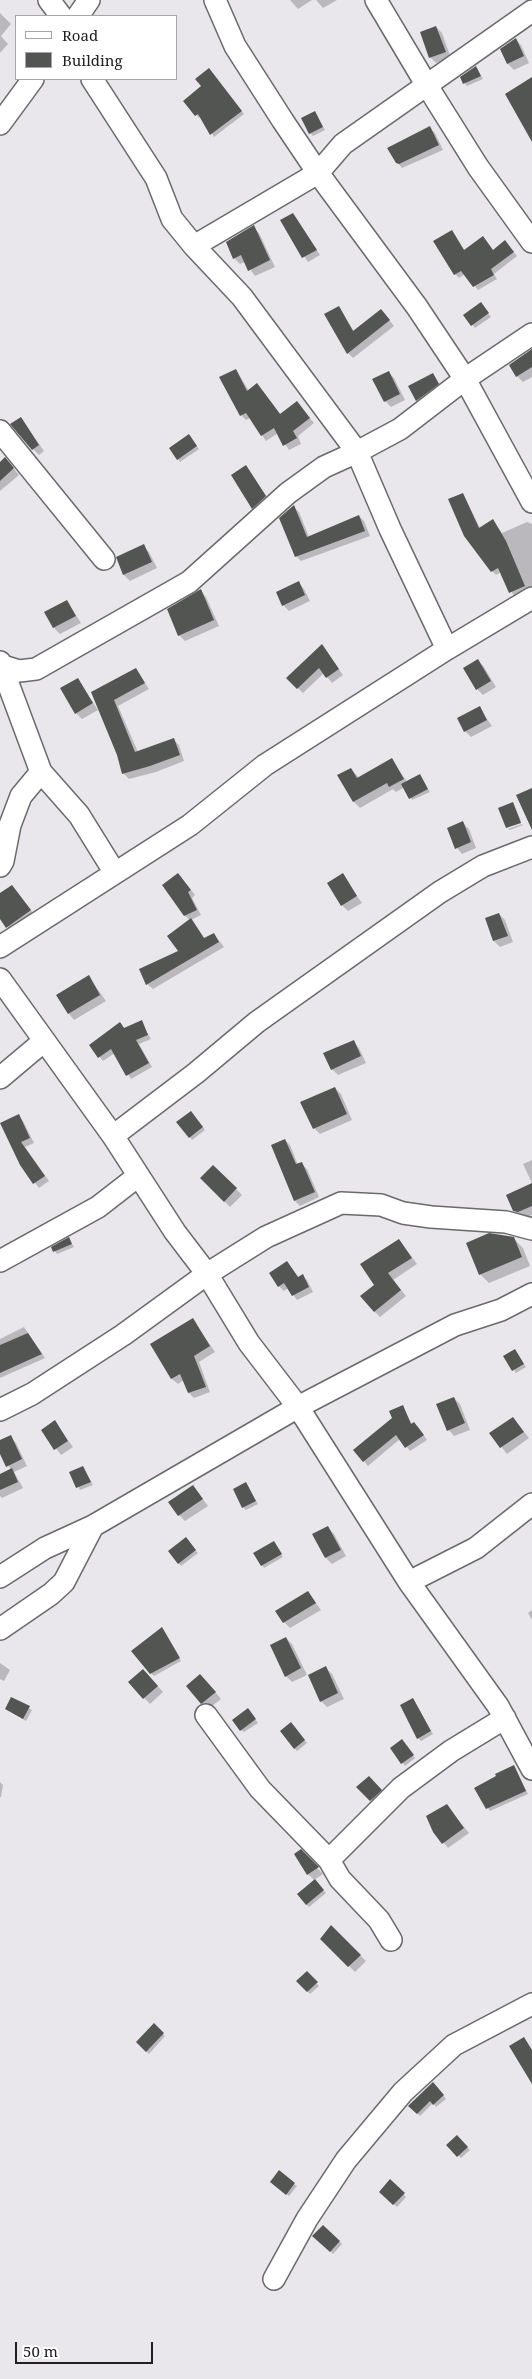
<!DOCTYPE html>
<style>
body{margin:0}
#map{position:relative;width:532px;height:2379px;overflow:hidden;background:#e9e7eb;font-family:"Noto Serif",serif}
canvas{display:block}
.legend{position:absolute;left:15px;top:15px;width:162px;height:65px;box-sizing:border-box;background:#fff;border:1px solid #a6a6a6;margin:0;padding:6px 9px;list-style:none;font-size:15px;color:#212021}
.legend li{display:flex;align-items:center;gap:10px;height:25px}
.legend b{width:25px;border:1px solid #a6a6a6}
.scale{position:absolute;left:15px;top:2342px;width:138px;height:22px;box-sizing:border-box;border:2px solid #212021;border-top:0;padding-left:6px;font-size:15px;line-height:18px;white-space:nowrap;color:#212021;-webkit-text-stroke:4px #fff;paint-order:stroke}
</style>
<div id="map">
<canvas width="532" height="2379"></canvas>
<ul class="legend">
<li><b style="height:6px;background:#fff"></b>Road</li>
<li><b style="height:14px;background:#535553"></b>Building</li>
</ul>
<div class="scale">50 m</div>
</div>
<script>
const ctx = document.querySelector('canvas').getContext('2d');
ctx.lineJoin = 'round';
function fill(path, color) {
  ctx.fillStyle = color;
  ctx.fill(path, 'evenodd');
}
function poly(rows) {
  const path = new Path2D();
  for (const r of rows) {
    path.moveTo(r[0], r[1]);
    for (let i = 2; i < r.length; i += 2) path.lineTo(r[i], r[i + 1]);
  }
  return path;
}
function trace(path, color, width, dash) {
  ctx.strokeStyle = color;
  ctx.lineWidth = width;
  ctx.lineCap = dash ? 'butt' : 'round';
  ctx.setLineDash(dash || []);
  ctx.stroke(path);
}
fill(poly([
 [290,0,312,0,298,9],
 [316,0,337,0,323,8],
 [0,13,11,24,1,36,8,44,0,53],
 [436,27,442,33,451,58,436,63,430,57,421,33],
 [515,39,521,45,529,63,514,70,508,64,501,49],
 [476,67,483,79,467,86,461,78],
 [211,72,244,114,214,137,201,116,199,118,185,101,203,86],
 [315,112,325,130,313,136,310,133],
 [430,128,435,133,443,150,402,168,397,162],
 [293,215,320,255,308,262,281,221],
 [253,227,259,233,275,267,255,276,245,262,240,264,234,258],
 [452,232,465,251,493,251,509,246,517,256,494,274,497,279,478,290,465,274,459,278,455,274],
 [483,307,491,317,475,328,465,315],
 [338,308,354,331,386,316,394,326,353,358,348,353],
 [532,351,532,377,523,382,517,376],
 [236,370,249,391,262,390,281,415,301,408,314,423,298,436,301,444,289,450,278,433,266,441,250,418,246,420,241,415],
 [388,372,394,378,405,400,391,407,385,401],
 [433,375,444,390,423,406,417,400],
 [21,418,44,451,39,455,33,449],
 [191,439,199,449,180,462,178,459],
 [0,464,11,465,19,475,0,491],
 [246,466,271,503,259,514,253,508],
 [463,494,480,528,493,521,502,533,527,522,532,524,532,588,514,596,501,572,496,575,492,571],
 [294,507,299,512,309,537,359,516,364,521,370,536,301,561,296,556],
 [143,546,149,552,157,568,130,581,124,575,118,558],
 [299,583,304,589,310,601,289,611,283,605],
 [201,591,206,597,219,626,185,641,179,635],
 [67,601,81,623,60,634,54,628,46,612],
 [322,646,343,675,332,683,324,673,303,693,288,678],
 [478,661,484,667,496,687,483,695,477,689],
 [136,669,149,689,118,706,138,752,173,739,179,745,184,761,156,772,129,779,123,773,119,755,93,693],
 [77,679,98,710,82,719,76,713],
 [479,708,492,726,471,737,465,731],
 [392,760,407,782,420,776,430,792,412,800,405,787,396,792,393,789,360,808,354,802,339,776,351,769,359,778],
 [513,803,521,821,507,827],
 [463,823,469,829,476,848,462,854,457,848],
 [522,824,523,825,510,830,508,829],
 [342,875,362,903,348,911,342,905],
 [183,880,195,895,192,898,201,915,191,920,205,939,214,934,224,947,153,989,147,984,180,951,190,920,185,916],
 [12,886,36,917,13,933,0,917,0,895],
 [499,914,505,920,513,942,500,947,494,941,486,919],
 [89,977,106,1001,74,1020,69,1014],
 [141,1022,151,1039,139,1044,152,1067,131,1079,115,1053,103,1061,90,1045,120,1023,125,1029],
 [353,1042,359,1048,366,1063,338,1075,332,1069],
 [335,1088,341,1094,352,1120,320,1134,314,1128],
 [193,1115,205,1130,192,1140,190,1137],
 [19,1116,23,1121,34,1143,25,1147,49,1181,39,1188,21,1164],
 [285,1140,290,1145,298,1165,301,1163,307,1169,319,1197,300,1206,295,1201,272,1145],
 [532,1160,532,1183,523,1164],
 [213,1166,242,1195,230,1207,201,1178],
 [532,1185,532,1215,525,1218,520,1217,514,1210],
 [513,1238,523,1248,530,1266,489,1283,480,1274],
 [69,1239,74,1247,57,1254,53,1248],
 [399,1240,417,1264,393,1280,406,1296,380,1317,374,1311,375,1285],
 [287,1262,299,1278,302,1276,307,1280,313,1292,297,1300,288,1288,284,1291,279,1286,270,1273],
 [193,1320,215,1352,199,1362,210,1392,194,1398,189,1393,184,1380,178,1384,172,1379,152,1345],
 [24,1327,45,1358,0,1378,0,1339],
 [517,1353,526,1367,516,1373,504,1356],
 [454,1398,460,1404,470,1430,454,1436,449,1430],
 [402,1406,412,1424,418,1427,427,1440,410,1451,400,1439,368,1466,355,1450,393,1418],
 [513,1418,529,1438,507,1454,491,1434],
 [55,1422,73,1447,61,1455,42,1430],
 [10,1437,16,1443,27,1466,14,1472,23,1488,2,1498,0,1496,0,1475,11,1470,0,1451,0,1442],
 [83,1467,93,1485,80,1490,71,1473],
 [246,1484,258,1504,246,1510,243,1507],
 [193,1486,208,1506,185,1521,179,1515],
 [328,1528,334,1534,346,1556,332,1564,326,1558,314,1535],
 [188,1542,198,1553,181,1566,179,1563],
 [274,1542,283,1557,264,1568,262,1565],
 [308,1592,321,1610,290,1628,284,1622],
 [532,1610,532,1620,528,1613],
 [162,1628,181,1661,154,1676,151,1673],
 [286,1638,292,1644,307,1675,292,1682,286,1676],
 [0,1663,10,1670,4,1681,0,1679],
 [326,1668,332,1674,344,1699,327,1707,321,1701],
 [149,1676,163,1692,150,1704,129,1682],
 [206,1681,221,1699,208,1709,202,1703],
 [12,1698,32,1710,26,1721,6,1709],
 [413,1699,433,1734,421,1741,418,1738],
 [250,1712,258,1723,244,1732,241,1730],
 [294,1726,307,1743,297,1751,294,1748],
 [404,1743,415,1758,405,1766,391,1749],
 [514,1766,528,1794,490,1811,476,1789],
 [369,1777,387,1796,377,1806,358,1787],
 [0,1782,3,1785,1,1797,0,1797],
 [447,1806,469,1833,448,1848,434,1831],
 [301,1851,323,1874,314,1880,326,1893,309,1907,306,1904,315,1881,308,1874],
 [331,1927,366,1961,355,1972,322,1939],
 [307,1973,319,1986,310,1994,298,1981],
 [154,2025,165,2036,149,2054,137,2042],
 [433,2083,446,2099,436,2107,433,2103,420,2116,409,2106],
 [457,2137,470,2150,461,2158,448,2145],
 [390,2181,406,2197,397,2207,380,2192],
 [294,2184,297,2186,289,2196,274,2185],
 [323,2226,342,2244,333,2254,314,2236]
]), '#0003');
fill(poly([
 [436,26,446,52,429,58,420,32],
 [516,38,524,56,507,64,500,49],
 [476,66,481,76,463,84,460,77],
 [209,68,242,111,210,135,198,114,195,116,183,101,201,86,195,79],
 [532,77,532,142,505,94],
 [315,111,323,127,309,134,301,118],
 [430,126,439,145,399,164,396,163,387,148],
 [293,213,317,250,302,258,280,220],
 [254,225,270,260,248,271,241,255,233,259,226,242],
 [452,230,464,250,483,236,493,250,505,240,514,252,491,269,494,275,473,287,461,271,454,275,433,241],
 [481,302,489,313,471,326,463,315],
 [339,306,353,331,381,309,390,320,347,354,324,314],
 [532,349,532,367,516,377,509,365],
 [236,369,247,391,257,383,280,414,297,401,310,418,293,431,297,438,283,446,274,428,261,436,246,413,240,416,219,377],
 [389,371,400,394,384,402,372,379],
 [433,373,439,384,416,401,408,386],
 [21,417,39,445,32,450,10,424],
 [189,434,197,446,177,460,169,448],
 [5,457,14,468,0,481,0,462],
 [246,465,266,496,252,509,231,475],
 [463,493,479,528,493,519,506,541,525,586,509,593,498,568,491,572,464,536,448,499],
 [294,505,307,537,359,515,365,531,295,557,279,518],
 [144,544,152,562,123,575,116,557],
 [299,581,305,595,282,606,276,592],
 [201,589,214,620,178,636,167,609],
 [67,600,76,616,53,628,44,612],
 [322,644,339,669,326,678,319,668,297,689,286,678],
 [478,659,491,681,476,690,463,668],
 [136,668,145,683,114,700,135,752,174,738,180,755,150,766,122,774,117,755,91,692],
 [78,678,93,703,75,714,60,688],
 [480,706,487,720,464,732,457,718],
 [392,758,404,779,389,787,387,783,353,802,337,775,351,768,357,778],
 [420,774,428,789,409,799,401,784],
 [532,788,532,830,516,795],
 [513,802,521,823,506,828,498,808],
 [463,821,471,842,455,849,447,828],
 [178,873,191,890,188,892,197,910,184,916,162,885],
 [343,873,357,896,341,906,327,883],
 [12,885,31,910,6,928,0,919,0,893],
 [499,913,508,936,493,941,485,918],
 [191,918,204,938,214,933,219,942,146,985,139,969,178,951,167,936],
 [89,975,100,995,68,1014,56,995],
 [142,1020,148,1035,136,1040,149,1063,126,1076,111,1049,98,1058,89,1045,120,1022,124,1028],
 [354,1040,361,1056,331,1070,323,1053],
 [335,1087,347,1114,313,1129,300,1102],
 [191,1111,203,1127,189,1138,176,1122],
 [19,1114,30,1138,21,1142,45,1176,33,1184,20,1165,0,1123],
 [285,1139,296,1164,302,1162,315,1192,294,1201,271,1145],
 [213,1165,237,1188,224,1202,200,1178],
 [532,1183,532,1206,518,1212,513,1211,506,1195],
 [489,1233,514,1237,522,1257,479,1275,466,1243],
 [69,1237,72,1244,53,1252,51,1247],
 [399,1239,412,1258,388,1273,401,1290,374,1312,360,1296,374,1285,360,1264],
 [287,1261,298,1277,303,1274,309,1287,292,1296,284,1283,278,1287,269,1273],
 [193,1318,210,1346,194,1356,206,1387,188,1393,180,1374,171,1379,150,1344],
 [28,1333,42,1354,0,1373,0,1345],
 [515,1349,524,1364,512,1371,503,1356],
 [454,1397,465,1423,447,1431,436,1404],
 [403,1405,411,1424,414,1422,424,1435,405,1448,396,1435,363,1462,353,1450,392,1418,389,1411],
 [513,1417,524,1432,500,1448,489,1433],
 [55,1420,68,1441,54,1450,41,1430],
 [11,1435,22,1459,6,1467,0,1454,0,1440],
 [83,1466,91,1482,76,1488,69,1472],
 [12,1468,18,1482,0,1490,0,1474],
 [246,1482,256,1501,242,1508,233,1489],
 [193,1485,203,1499,178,1516,168,1502],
 [328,1526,341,1550,325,1558,312,1534],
 [186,1537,196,1550,178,1564,168,1551],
 [274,1541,282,1554,261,1566,253,1553],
 [308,1591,316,1603,283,1623,275,1611],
 [162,1627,180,1658,150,1674,131,1651],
 [286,1637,301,1668,285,1677,270,1645],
 [326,1666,338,1693,320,1702,308,1675],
 [143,1669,158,1686,143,1699,128,1682],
 [200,1674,216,1692,201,1704,186,1686],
 [11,1697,30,1706,23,1719,5,1709],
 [413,1698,431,1731,417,1739,400,1705],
 [248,1708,256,1719,240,1731,232,1720],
 [291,1722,305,1740,294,1749,280,1731],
 [402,1739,414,1755,401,1764,390,1748],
 [514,1765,526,1791,486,1809,474,1788,496,1776,495,1774],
 [369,1776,382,1790,370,1801,356,1787],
 [447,1804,464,1828,442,1844,433,1832,426,1816],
 [301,1849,319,1867,307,1875,294,1854],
 [315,1879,324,1890,306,1905,297,1894],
 [331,1925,361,1955,348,1967,320,1939],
 [307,1971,318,1982,307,1992,296,1981],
 [154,2023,164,2033,146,2052,136,2042],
 [524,2037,532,2050,532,2084,509,2046],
 [433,2082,444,2095,433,2105,430,2101,417,2114,408,2106],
 [457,2135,468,2147,457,2157,446,2145],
 [279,2170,295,2183,286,2195,270,2182],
 [390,2179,405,2193,393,2205,379,2192],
 [323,2225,340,2241,330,2252,312,2236]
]), '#535553');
const minor = poly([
 [49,0,61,16],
 [215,0,235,46,283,121,318,173,417,307,465,379,532,502],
 [376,0,426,84,478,167,532,242],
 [78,16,89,0],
 [92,79,156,178,172,219,194,246,242,297,357,452,390,529,447,649],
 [0,124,33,79],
 [194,246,318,173,343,144,532,11],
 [0,431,104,559],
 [0,662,41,772,79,815,115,873],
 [3,666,19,671,36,669,189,582,288,493,324,467,357,452,400,429,465,379,532,334],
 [0,866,3,861,10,825,21,796,41,772],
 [0,947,190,825,265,765,447,649,532,598],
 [0,979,113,1136,175,1232,207,1274,249,1343,298,1407,409,1582,498,1706,532,1769],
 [0,1078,44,1041],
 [113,1136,196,1073,257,1022,440,892,483,866,532,847],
 [0,1261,98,1207,138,1176],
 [0,1410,32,1394,123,1335,207,1274,266,1237,341,1203,381,1205,403,1213,431,1217,506,1222,532,1229],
 [0,1577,45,1548,93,1526,298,1407,455,1325,501,1310,532,1294],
 [409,1582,476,1548,532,1504],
 [0,1629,51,1594,64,1582,93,1526],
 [206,1715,260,1789,329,1860,340,1879,379,1920,391,1940],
 [329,1860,401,1788,451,1751,505,1718],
 [274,2279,307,2219,346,2160,403,2092,454,2045,532,2004]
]);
trace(minor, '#6a696c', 24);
trace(minor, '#fff', 21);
</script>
